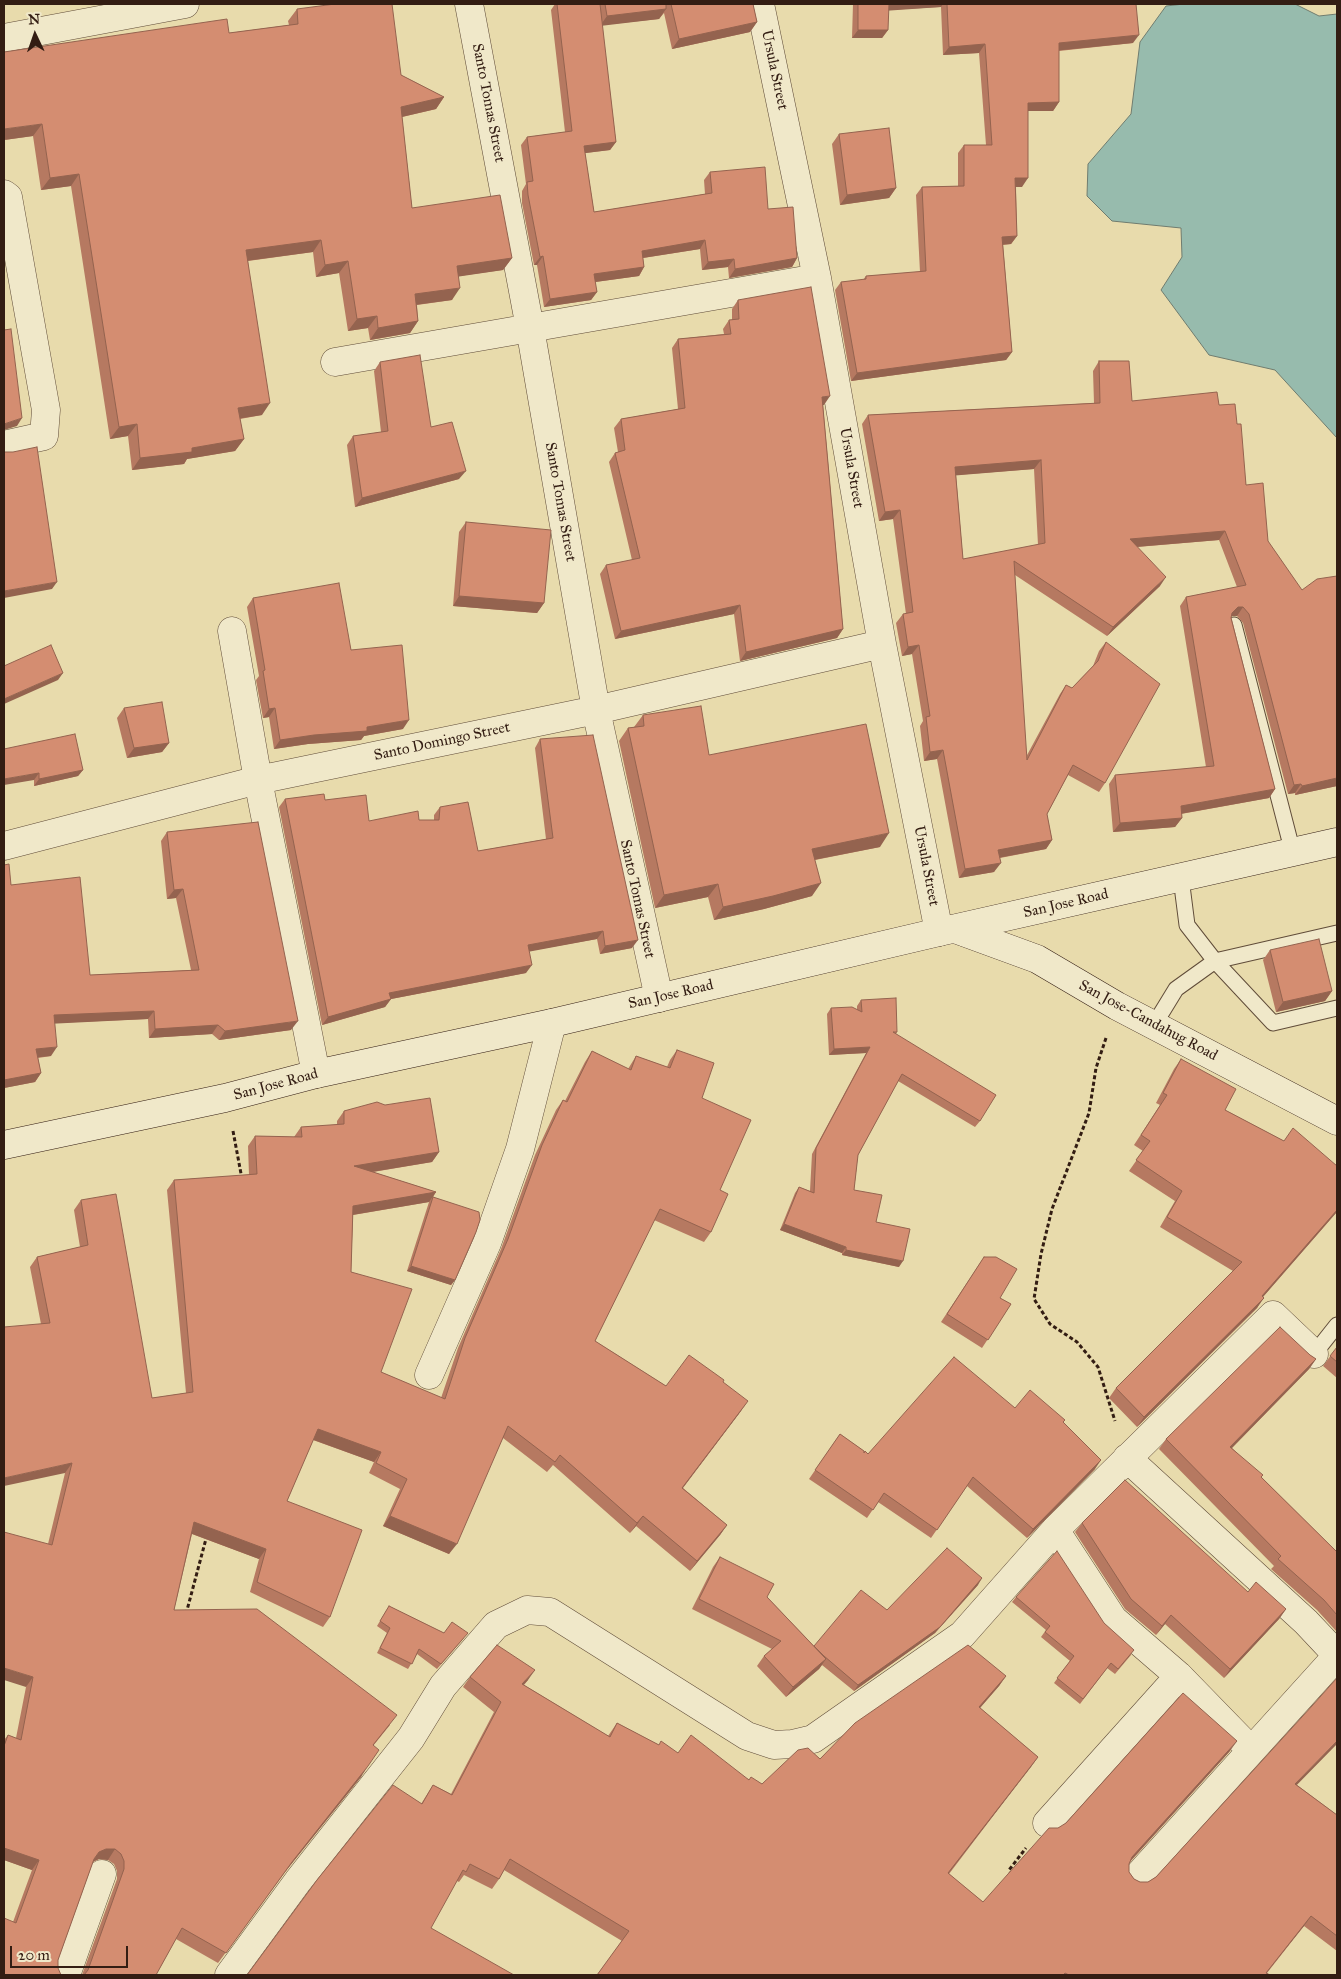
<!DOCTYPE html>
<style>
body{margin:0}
#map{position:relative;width:1341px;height:1979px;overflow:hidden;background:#e8dbac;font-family:"IM FELL Great Primer",serif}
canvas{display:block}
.frame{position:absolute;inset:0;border:5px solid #331d13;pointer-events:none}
.north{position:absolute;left:10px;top:10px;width:50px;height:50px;-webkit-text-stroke:4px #f0e8c9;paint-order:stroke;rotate:357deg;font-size:14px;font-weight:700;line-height:20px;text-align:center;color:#331d13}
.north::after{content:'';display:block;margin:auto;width:18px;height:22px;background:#331d13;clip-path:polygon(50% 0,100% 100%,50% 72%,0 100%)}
.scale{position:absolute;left:10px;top:1946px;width:118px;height:22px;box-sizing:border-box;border:2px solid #331d13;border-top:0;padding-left:6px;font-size:15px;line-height:18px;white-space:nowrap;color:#331d13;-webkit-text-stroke:4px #f0e8c9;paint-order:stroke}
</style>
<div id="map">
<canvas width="1341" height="1979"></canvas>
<div class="frame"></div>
<div class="north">N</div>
<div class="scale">20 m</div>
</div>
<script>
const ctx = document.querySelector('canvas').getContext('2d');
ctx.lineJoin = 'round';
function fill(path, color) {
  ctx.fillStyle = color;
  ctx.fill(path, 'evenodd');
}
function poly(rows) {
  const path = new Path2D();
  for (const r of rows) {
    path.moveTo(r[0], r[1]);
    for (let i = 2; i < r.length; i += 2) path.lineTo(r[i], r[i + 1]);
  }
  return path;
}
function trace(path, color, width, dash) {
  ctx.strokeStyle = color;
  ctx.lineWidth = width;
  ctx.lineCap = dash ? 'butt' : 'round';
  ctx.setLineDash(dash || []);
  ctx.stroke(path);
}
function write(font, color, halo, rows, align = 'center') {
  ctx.font = font + ' "IM FELL Great Primer",serif';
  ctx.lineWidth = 4;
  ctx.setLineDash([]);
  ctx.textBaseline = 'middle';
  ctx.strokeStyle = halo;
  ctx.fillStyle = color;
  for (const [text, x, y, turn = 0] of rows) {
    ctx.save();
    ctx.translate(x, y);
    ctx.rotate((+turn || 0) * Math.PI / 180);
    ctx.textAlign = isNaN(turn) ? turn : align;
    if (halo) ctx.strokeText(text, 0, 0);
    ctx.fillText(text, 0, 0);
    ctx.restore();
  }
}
const water = poly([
 [1184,4,1295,4,1319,16,1337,14,1337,438,1275,370,1209,355,1161,290,1182,257,1181,228,1112,221,1087,196,1088,164,1131,114,1140,42,1166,6,1184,4]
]);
fill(water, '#97bbad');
trace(water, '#6f7c6f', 1);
const lane = poly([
 [1234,625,1293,853],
 [1181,878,1187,925,1215,961,1273,1023,1337,1008],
 [1154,1025,1176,989,1215,961,1337,933],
 [1314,1354,1337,1325]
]);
const street = poly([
 [469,4,530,328,596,710,659,998],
 [760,4,817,278,882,644,939,932],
 [4,38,185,4],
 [4,194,8,197,46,410,44,436,4,445],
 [335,362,817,278],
 [232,631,258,780,316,1074],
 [4,846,258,780,596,710,882,644],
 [429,1375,487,1243,520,1149,552,1023],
 [1127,1458,1306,1622,1337,1655],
 [1055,1530,1113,1619,1179,1676,1251,1750],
 [1047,1823,1179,1676],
 [1137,1877,1337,1656],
 [66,1975,102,1874],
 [229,1975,298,1881,411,1738,443,1686,496,1625,527,1610,550,1612,747,1736,774,1745,792,1744,813,1739,962,1635,1055,1530,1273,1315,1314,1354]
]);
const secondary = poly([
 [955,929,1037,959,1117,1006,1337,1121],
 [4,1145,225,1098,316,1074,552,1023,939,932,1337,842]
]);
trace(lane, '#604c39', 17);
trace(street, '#604c39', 29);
trace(secondary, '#331d13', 29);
trace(poly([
 [1106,1038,1096,1068,1089,1113,1052,1209,1041,1254,1034,1299,1050,1324,1077,1342,1098,1367,1115,1421],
 [233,1131,242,1179],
 [186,1614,207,1535],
 [1012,1875,1009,1870,1026,1848]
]), '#331d13', 3, [4, 2.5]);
trace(lane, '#f0e8c9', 15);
trace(street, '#f0e8c9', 28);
trace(secondary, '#f0e8c9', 28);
fill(poly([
 [555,4,753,4,757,22,750,32,672,49,664,13,659,19,602,25,616,142,610,150,585,153,594,212,705,194,704,180,710,172,768,209,797,258,792,267,729,278,728,267,702,270,700,249,643,258,644,267,639,276,595,282,597,292,591,300,544,307,537,265,534,265,522,203,522,191,526,184,521,145,527,137,565,132,551,10],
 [853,4,1136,4,1133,43,1059,51,1059,102,1053,111,1028,111,1022,187,1016,187,1017,236,1011,244,1003,245,1012,352,1006,360,851,381,835,290,841,282,863,280,866,276,920,272,916,195,922,187,958,186,958,153,964,145,986,145,979,53,943,55,941,7,888,10,888,30,882,38,852,38],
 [297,9,401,75,444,97,436,109,402,117,412,208,512,258,503,270,459,276,452,300,417,305,418,321,410,333,370,340,368,328,348,331,339,273,316,277,313,252,248,261,262,415,240,419,244,439,235,451,187,459,184,464,132,470,128,436,110,439,71,186,41,190,33,136,4,140,229,33,289,25,288,21],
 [839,134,896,188,889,198,840,205,832,144],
 [738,300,824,405,823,405,843,629,837,638,740,661,734,614,615,639,600,574,606,565,632,560,609,462,615,453,618,452,614,428,621,419,678,409,672,348,678,339,724,334,723,329,729,320,732,320,732,309],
 [1099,361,1132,401,1219,405,1237,424,1246,485,1268,541,1337,786,1295,795,1295,793,1288,794,1243,623,1237,616,1231,616,1275,789,1269,798,1181,814,1182,818,1175,827,1113,832,1109,784,1115,775,1206,767,1180,606,1186,597,1237,587,1219,540,1137,547,1160,586,1107,636,1015,575,1026,757,1060,694,1066,685,1072,688,1093,666,1099,651,1106,642,1105,783,1099,792,1068,775,1047,814,1052,840,1046,849,1000,858,994,872,959,878,937,759,924,761,920,726,923,721,912,654,902,656,896,623,903,614,906,614,893,519,879,521,862,424,868,415,1094,403,1093,371],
 [1034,469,1038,545,963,559,956,475],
 [380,362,459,479,355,507,347,445,353,436,381,432,374,371],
 [466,522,544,603,537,613,453,606,459,532],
 [253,598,351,650,403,729,364,736,361,740,308,744,274,749,269,717,263,718,256,680,259,676,247,607],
 [124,708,169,743,162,752,127,758,117,718],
 [643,715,709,755,880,847,815,860,812,896,764,909,714,920,708,897,655,908,619,741,628,728,634,727],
 [540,739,632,948,600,954,597,939,529,951,526,973,391,999,385,1007,322,1025,279,807,285,799,325,800,369,821,434,820,434,815,440,807,478,851,546,839,535,748],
 [4,749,83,770,78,776,34,786,34,780],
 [167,832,291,1030,219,1040,212,1034,149,1038,148,1019,54,1023,51,1056,38,1058,41,1073,35,1082,4,1088,4,865,11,885,90,975,191,970,176,898,167,899,161,841],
 [1270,950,1332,991,1325,1001,1276,1012,1263,960],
 [861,1000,897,1032,896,1034,980,1121,975,1127,898,1081,858,1155,854,1190,876,1222,899,1267,842,1255,842,1253,780,1230,795,1193,799,1187,810,1191,812,1154,866,1053,829,1055,827,1014,831,1008,857,1010,857,1006],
 [677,1050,702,1098,720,1190,711,1232,704,1242,654,1220,595,1341,666,1386,723,1382,741,1411,683,1488,727,1525,720,1535,690,1571,636,1526,630,1533,553,1465,547,1472,503,1438,449,1554,383,1526,400,1489,369,1473,374,1462,313,1440,287,1501,330,1617,323,1627,250,1592,259,1559,192,1534,174,1610,390,1725,373,1746,361,1777,285,1872,218,1963,176,1939,156,1975,82,1975,117,1879,117,1871,114,1864,108,1860,99,1859,93,1862,58,1960,13,1922,32,1870,4,1860,4,1740,8,1735,16,1738,26,1687,48,1544,65,1473,41,1324,30,1267,37,1257,80,1247,74,1210,81,1200,152,1398,186,1393,167,1190,174,1180,249,1175,248,1146,255,1136,294,1137,301,1127,337,1125,337,1121,344,1111,439,1152,432,1162,373,1172,436,1192,433,1197,455,1280,451,1285,407,1271,429,1202,353,1215,351,1272,381,1372,441,1398,458,1348,501,1249,535,1155,556,1110,563,1100,565,1101,585,1062,592,1051,628,1069,636,1056,667,1067,670,1060],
 [1181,1059,1225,1110,1284,1141,1337,1166,1337,1214,1336,1213,1263,1297,1257,1308,1137,1427,1109,1398,1116,1388,1233,1271,1160,1227,1175,1201,1129,1171,1143,1151,1134,1145,1160,1105,1156,1103,1174,1069],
 [984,1257,1000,1298,1011,1304,982,1348,941,1322],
 [1337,1347,1337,1378,1323,1366],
 [1310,1355,1316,1359,1309,1369,1232,1448,1337,1552,1337,1632,1317,1610,1271,1569,1274,1566,1159,1449,1166,1439],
 [1015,1408,1063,1423,1095,1469,1027,1538,967,1486,931,1538,878,1502,867,1518,809,1479,840,1434,868,1454],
 [1082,1523,1248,1592,1286,1609,1279,1619,1224,1678,1165,1624,1156,1635,1125,1609,1075,1532],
 [720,1557,767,1597,814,1646,887,1610,978,1585,935,1633,854,1691,822,1665,819,1669,786,1697,757,1666,764,1656,772,1649,692,1609,713,1567],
 [1016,1597,1104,1623,1131,1655,1115,1674,1107,1668,1080,1704,1054,1683,1070,1661,1041,1637,1046,1630,1012,1602],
 [389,1606,444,1633,464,1638,437,1669,417,1654,408,1669,377,1653,387,1633,377,1626],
 [1006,1676,999,1686,980,1708,1038,1757,949,1874,983,1902,1058,1828,1230,1751,1130,1862,1129,1864,1129,1872,1134,1879,1140,1882,1148,1882,1297,1785,1337,1815,1337,1951,1304,1926,1267,1973,1270,1975,597,1975,622,1941,504,1870,499,1879,492,1889,464,1875,459,1882,457,1881,247,1975,421,1804,433,1785,451,1794,494,1712,463,1687,470,1677,528,1680,524,1685,608,1736,617,1723,659,1745,678,1753,762,1784,820,1759]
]), '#b67961');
fill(poly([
 [888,4,943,4,941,7,883,11],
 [666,9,659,19,600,26,607,16],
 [757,22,750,32,672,49,679,39],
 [858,30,888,30,882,38,852,38],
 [1139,35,1133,43,1053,51,1059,43],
 [985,44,979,53,943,55,949,47],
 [444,97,436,109,393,119,401,107],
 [1059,102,1053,111,1022,111,1028,103],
 [42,124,33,136,4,140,4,129],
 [616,142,610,150,578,154,584,146],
 [79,174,71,186,41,190,50,178],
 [1015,178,1028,178,1022,187,1010,187],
 [896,188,889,198,840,205,847,195],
 [1017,236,1011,244,997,245,1002,237],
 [321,240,313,252,238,262,246,250],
 [705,240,700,249,636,259,642,251],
 [543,256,537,265,534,265,540,257],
 [512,258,503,270,449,278,457,266],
 [797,258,792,267,729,278,735,269],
 [734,259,728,267,702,270,708,262],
 [348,261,339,273,316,277,325,265],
 [644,267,639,276,588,283,594,274],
 [460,288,452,300,407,306,415,294],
 [597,292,591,300,544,307,550,299],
 [377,316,368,328,348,331,357,319],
 [418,321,410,333,370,340,378,328],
 [1012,352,1006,360,851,381,857,373],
 [830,396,824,405,816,406,822,397],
 [270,403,262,415,230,420,238,408],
 [22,418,17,426,4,430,4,424],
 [137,424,128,436,110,439,119,427],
 [244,439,235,451,187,459,184,464,132,470,140,458,192,448],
 [1041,460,1034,469,949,476,955,467],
 [466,471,459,479,355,507,362,498],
 [900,510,893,519,879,521,885,512],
 [1225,531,1219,540,1123,548,1130,539],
 [1166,577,1160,586,1107,636,1113,627],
 [57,582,52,589,4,598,4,591],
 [459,596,544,603,537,613,453,606],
 [740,605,734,614,615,639,621,631],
 [1238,607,1243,607,1237,616,1231,616,1232,613],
 [843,629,837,638,740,661,746,652],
 [919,645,912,654,902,656,908,647],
 [63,673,58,680,4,704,4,699],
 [275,708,269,717,263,718,269,709],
 [409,720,403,729,364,736,361,740,308,744,274,749,280,740,367,727],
 [169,743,162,752,127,758,134,748],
 [943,750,937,759,924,761,930,752],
 [83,770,78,776,34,786,39,779],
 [39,773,34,780,4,785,4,779],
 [1337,778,1337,786,1295,795,1302,786],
 [1301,784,1295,793,1288,794,1294,785],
 [1275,789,1269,798,1174,815,1181,806],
 [1182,818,1175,827,1113,832,1120,823],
 [889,833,880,847,803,862,812,849],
 [1052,840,1046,849,992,859,998,850],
 [1001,863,994,872,959,878,965,869],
 [821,883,812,896,764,909,714,920,723,907],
 [718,884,708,897,655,908,664,895],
 [183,889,176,898,167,899,174,890],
 [603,931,597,939,522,953,528,945],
 [638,940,632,948,600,954,605,946],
 [532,965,526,973,391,999,385,1007,322,1025,328,1017,389,993],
 [1332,991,1325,1001,1276,1012,1283,1002],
 [154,1011,148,1019,47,1024,54,1015],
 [298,1021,291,1030,219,1040,225,1031],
 [218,1025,212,1034,149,1038,155,1029],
 [57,1047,51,1056,30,1058,36,1049],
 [870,1047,866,1053,829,1055,834,1049],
 [41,1073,35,1082,4,1088,4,1080],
 [439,1152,432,1162,347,1176,354,1166],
 [436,1192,429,1202,346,1216,353,1206],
 [1337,1210,1336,1213,1255,1306,1262,1296],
 [784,1224,846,1247,842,1253,780,1230],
 [846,1250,903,1261,899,1267,842,1255],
 [411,1266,455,1280,451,1285,407,1271],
 [1264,1298,1257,1308,1137,1427,1144,1417],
 [1316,1359,1309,1369,1223,1457,1230,1447],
 [748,1401,741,1411,675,1498,682,1488],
 [318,1429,381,1452,374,1462,311,1439],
 [1101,1460,1095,1469,1027,1538,1033,1529],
 [72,1463,65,1473,4,1486,4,1478],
 [390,1516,457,1544,449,1554,383,1526],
 [643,1516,636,1526,630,1533,637,1523],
 [194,1522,266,1549,259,1559,187,1532],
 [727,1525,720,1535,690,1571,697,1561],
 [982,1578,978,1585,935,1633,854,1691,858,1685],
 [1286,1609,1279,1619,1224,1678,1230,1669],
 [1171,1615,1165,1624,1156,1635,1162,1626],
 [826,1659,819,1669,786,1697,793,1687],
 [4,1668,33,1677,26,1687,4,1680],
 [535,1670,528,1680,515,1694,522,1684],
 [1006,1676,999,1686,972,1717,979,1707],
 [1237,1741,1230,1751,1125,1867,1132,1857],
 [1337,1741,1337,1744,1288,1794,1295,1784],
 [1038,1757,1031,1767,941,1883,948,1873],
 [368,1766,361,1777,285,1872,218,1963,292,1862],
 [4,1848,39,1860,32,1870,4,1860],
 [106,1849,115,1849,108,1860,99,1859,92,1862,99,1852],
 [1311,1916,1304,1926,1264,1975]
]), '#94634f');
const building = poly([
 [335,4,392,4,401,75,444,97,401,107,412,208,500,195,512,258,457,266,460,288,415,294,418,321,378,328,377,316,357,319,348,261,325,265,321,240,246,250,270,403,238,408,244,439,192,448,192,452,140,458,137,424,119,427,79,174,50,178,42,124,4,129,4,52,227,19,229,33,298,24,297,9,335,4],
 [557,4,600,4,616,142,584,146,594,212,712,193,710,172,765,167,768,209,793,207,797,258,735,269,734,259,708,262,705,240,642,251,644,267,594,274,597,292,550,299,543,256,540,257,528,195,527,182,533,181,527,137,572,131,557,4],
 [605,4,666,4,666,9,607,16,605,4],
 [671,4,753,4,757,22,679,39,671,4],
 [858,4,889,4,888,30,858,30,858,4],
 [947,4,1136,4,1139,35,1059,43,1059,102,1028,103,1028,178,1015,178,1017,236,1002,237,1012,352,857,373,841,282,866,279,866,276,926,271,922,187,964,186,964,145,992,145,985,44,949,47,947,4],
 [889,128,896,188,847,195,839,134,889,128],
 [811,287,830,396,822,397,843,629,746,652,740,605,621,631,606,565,640,558,615,453,625,450,621,419,685,408,678,339,731,334,729,320,739,319,738,300,811,287],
 [11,329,22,418,4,424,4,330,11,329],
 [420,355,431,427,452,422,466,471,362,498,353,436,388,431,380,362,420,355],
 [1099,361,1129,361,1132,401,1217,392,1219,405,1235,404,1237,424,1241,424,1246,485,1263,483,1268,541,1302,590,1317,579,1337,576,1337,778,1302,786,1301,784,1294,785,1249,614,1243,607,1238,607,1232,613,1231,618,1275,789,1181,806,1182,818,1120,823,1115,775,1214,766,1186,597,1246,585,1225,531,1130,539,1166,577,1113,627,1014,561,1027,760,1066,685,1072,688,1098,661,1106,642,1160,684,1105,783,1073,765,1047,814,1052,840,998,850,1001,863,965,869,943,750,930,752,926,717,930,716,919,645,908,647,903,614,913,612,900,510,885,512,868,415,1100,403,1099,361],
 [1041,460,1045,543,963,559,955,467,1041,460],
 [37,447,57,582,4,591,4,451,5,452,13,452,37,447],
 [466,522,551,530,544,603,459,596,466,522],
 [339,583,351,650,402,645,409,720,367,727,367,731,314,735,280,740,275,708,269,709,263,671,265,670,253,598,339,583],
 [51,645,63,673,4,699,4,666,51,645],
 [162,702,169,743,134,748,124,708,162,702],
 [701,706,709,755,866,724,889,833,812,849,821,883,773,896,723,907,718,884,664,895,628,728,644,726,643,715,701,706],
 [75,734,83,770,39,779,39,773,4,779,4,749,75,734],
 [593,735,638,940,605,946,603,931,528,945,532,965,389,993,391,999,328,1017,285,799,324,794,325,800,366,795,369,821,418,811,419,820,439,820,440,807,468,802,478,851,553,838,540,739,593,735],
 [258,822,298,1021,225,1031,218,1025,155,1029,154,1011,54,1015,57,1047,36,1049,41,1073,4,1080,4,865,9,864,11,885,80,877,90,975,199,970,183,889,174,890,167,832,258,822],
 [1319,939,1332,991,1283,1002,1270,950,1319,939],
 [896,998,897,1032,893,1032,996,1095,980,1121,902,1074,858,1155,854,1190,882,1195,876,1222,910,1229,903,1261,846,1250,846,1247,784,1224,799,1187,814,1193,816,1148,870,1047,834,1049,831,1008,852,1007,862,1012,861,1000,896,998],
 [677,1050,714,1063,702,1098,751,1120,720,1190,728,1194,711,1232,660,1209,595,1341,666,1386,689,1355,724,1380,723,1382,748,1401,682,1488,727,1525,697,1561,643,1516,637,1523,560,1455,555,1462,508,1426,457,1544,390,1516,407,1479,376,1463,381,1452,318,1429,287,1501,362,1530,330,1617,257,1582,266,1549,194,1522,174,1610,257,1609,397,1715,373,1745,379,1750,368,1766,292,1862,226,1953,182,1928,156,1975,84,1975,88,1970,124,1869,124,1861,121,1854,115,1849,106,1849,99,1852,94,1859,58,1960,58,1968,61,1975,4,1975,4,1918,16,1923,39,1860,4,1848,4,1746,8,1735,21,1740,33,1677,4,1668,4,1532,52,1545,72,1463,4,1478,4,1327,50,1323,37,1257,88,1245,81,1200,116,1194,152,1398,193,1392,174,1180,257,1174,255,1136,302,1137,301,1127,344,1124,344,1111,377,1102,385,1105,430,1098,439,1152,354,1166,436,1192,353,1206,351,1272,412,1289,381,1372,445,1399,465,1338,508,1239,542,1145,563,1100,567,1102,592,1051,631,1070,636,1056,670,1068,677,1050],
 [1181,1059,1236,1089,1225,1110,1284,1141,1293,1128,1337,1166,1337,1210,1262,1296,1264,1298,1144,1417,1116,1388,1242,1262,1167,1217,1182,1191,1136,1160,1150,1141,1141,1135,1167,1095,1163,1093,1181,1059],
 [433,1197,479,1212,480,1220,476,1232,455,1280,411,1266,433,1197],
 [984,1257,996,1257,1017,1269,1000,1298,1011,1304,988,1340,947,1314,984,1257],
 [1280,1327,1310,1355,1316,1359,1230,1447,1263,1475,1261,1477,1337,1552,1337,1615,1324,1600,1278,1559,1281,1556,1166,1439,1280,1327],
 [1337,1347,1337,1362,1330,1356,1337,1347],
 [954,1357,1015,1408,1030,1390,1065,1420,1063,1422,1101,1460,1033,1529,973,1477,937,1530,884,1493,873,1510,815,1470,840,1434,864,1451,864,1453,865,1451,868,1454,954,1357],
 [1125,1480,1248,1592,1256,1582,1286,1609,1230,1669,1171,1615,1162,1626,1131,1599,1082,1523,1125,1480],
 [947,1548,982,1578,940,1627,858,1685,824,1656,814,1646,861,1590,887,1610,947,1548],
 [1057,1551,1104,1623,1134,1650,1118,1669,1111,1663,1083,1699,1057,1678,1074,1656,1045,1632,1050,1626,1016,1597,1057,1551],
 [720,1557,774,1584,767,1597,826,1659,793,1687,764,1656,781,1641,699,1599,720,1557],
 [389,1606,444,1633,452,1622,468,1633,441,1664,419,1649,412,1664,380,1648,390,1628,380,1621,389,1606],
 [497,1645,535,1670,522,1684,610,1737,617,1723,659,1745,661,1741,678,1753,691,1735,749,1780,751,1777,762,1784,798,1750,808,1748,820,1759,855,1723,968,1645,1006,1676,979,1707,1038,1757,948,1873,983,1902,1049,1828,1058,1828,1066,1823,1183,1693,1237,1741,1132,1857,1129,1864,1129,1872,1134,1879,1140,1882,1148,1882,1156,1877,1312,1706,1337,1678,1337,1741,1295,1784,1337,1815,1337,1936,1311,1916,1266,1973,1270,1975,1069,1975,1065,1973,1063,1975,597,1975,629,1931,510,1859,499,1879,470,1864,466,1872,463,1870,431,1928,514,1975,247,1975,317,1880,393,1785,422,1804,433,1785,452,1795,501,1702,470,1677,497,1645]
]);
fill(building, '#d48d71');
trace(building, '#94634f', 1);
write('15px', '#331d13', '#f0e8c9', [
 ["Ursula Street",774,70,78],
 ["Santo Tomas Street",488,103,79],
 ["Ursula Street",851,468,80],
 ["Santo Tomas Street",560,502,80],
 ["Santo Domingo Street",442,742,-12],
 ["Ursula Street",926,866,79],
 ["Santo Tomas Street",637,899,78],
 ["San Jose Road",1066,904,-13],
 ["San Jose Road",671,995,-13],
 ["San Jose-Candahug Road",1148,1021,28],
 ["San Jose Road",276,1085,-15]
]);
</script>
